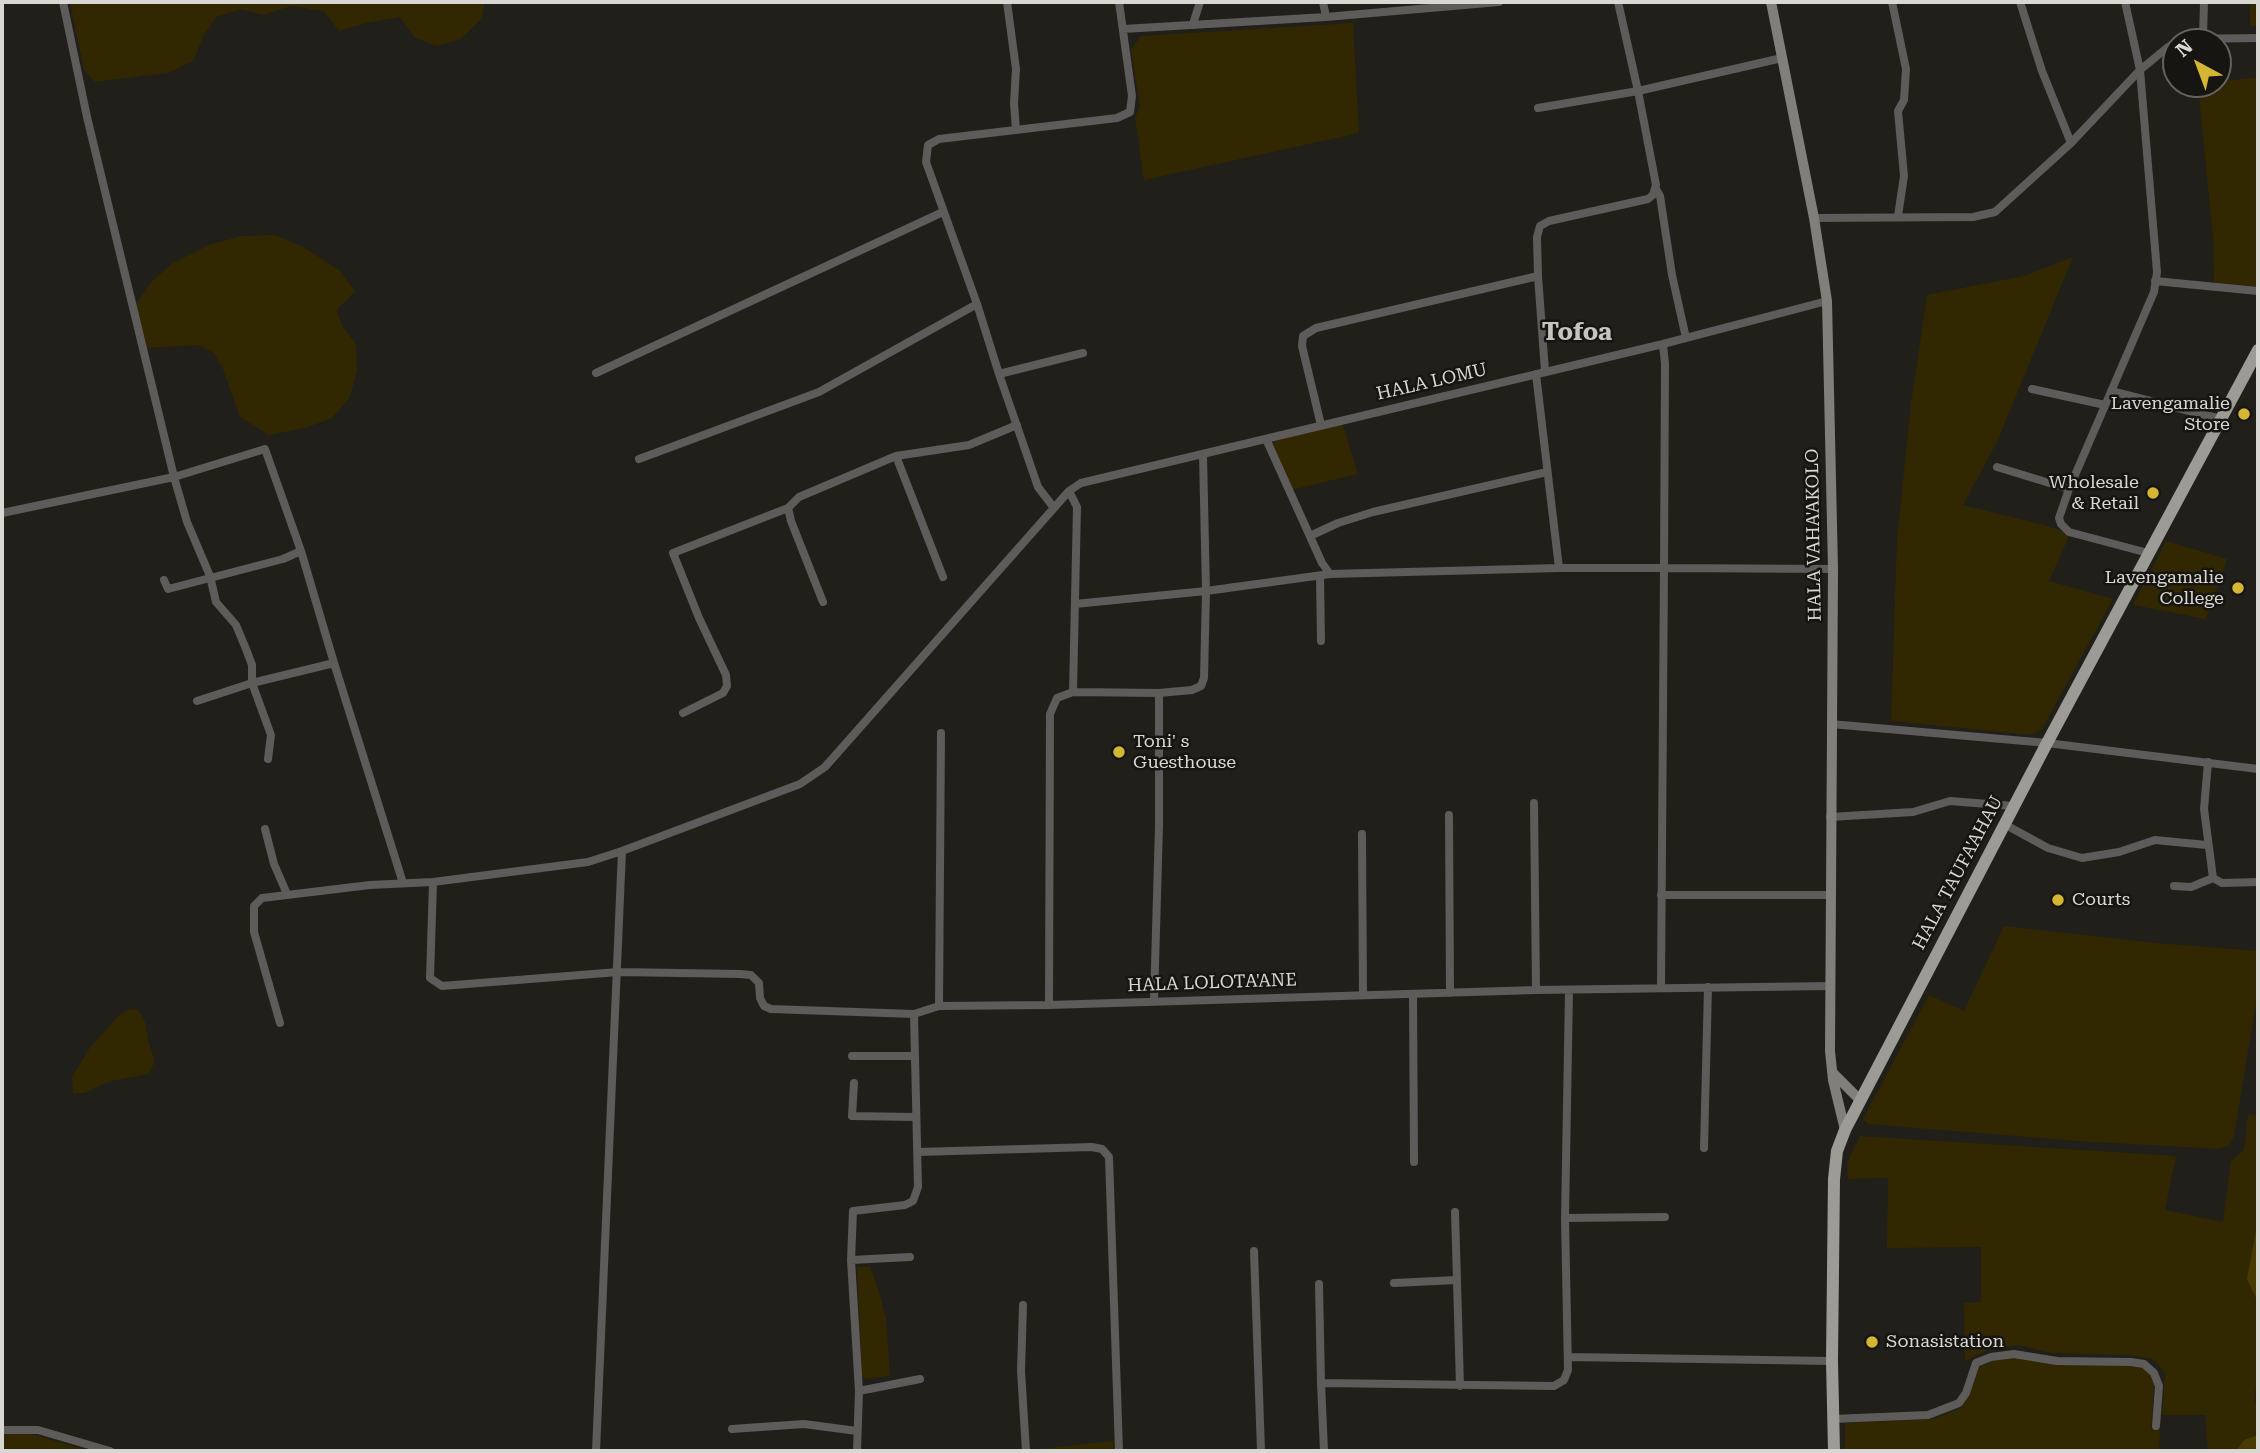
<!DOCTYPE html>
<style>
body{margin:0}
#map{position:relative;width:2260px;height:1453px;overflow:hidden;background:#201f1a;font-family:"Roboto Serif",serif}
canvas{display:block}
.frame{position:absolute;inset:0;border:4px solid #d8d7d4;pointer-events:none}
.north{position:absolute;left:2162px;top:28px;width:70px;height:70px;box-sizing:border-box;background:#171511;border:2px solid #64635f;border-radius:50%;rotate:319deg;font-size:19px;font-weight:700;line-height:28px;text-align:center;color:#d8d7d4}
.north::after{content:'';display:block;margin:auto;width:24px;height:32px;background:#d5b534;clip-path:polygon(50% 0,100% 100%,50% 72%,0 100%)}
</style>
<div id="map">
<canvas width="2260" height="1453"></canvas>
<div class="frame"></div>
<div class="north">N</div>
</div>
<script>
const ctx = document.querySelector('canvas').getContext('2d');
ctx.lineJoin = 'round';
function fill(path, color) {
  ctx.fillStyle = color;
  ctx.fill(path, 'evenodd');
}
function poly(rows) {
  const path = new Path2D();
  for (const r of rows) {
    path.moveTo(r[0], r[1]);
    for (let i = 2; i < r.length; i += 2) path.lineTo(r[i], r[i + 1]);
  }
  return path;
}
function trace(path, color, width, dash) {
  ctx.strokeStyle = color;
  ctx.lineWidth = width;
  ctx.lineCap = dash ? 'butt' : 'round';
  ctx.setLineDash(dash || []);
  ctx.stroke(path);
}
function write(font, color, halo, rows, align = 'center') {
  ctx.font = font + ' "Roboto Serif",serif';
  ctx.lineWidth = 5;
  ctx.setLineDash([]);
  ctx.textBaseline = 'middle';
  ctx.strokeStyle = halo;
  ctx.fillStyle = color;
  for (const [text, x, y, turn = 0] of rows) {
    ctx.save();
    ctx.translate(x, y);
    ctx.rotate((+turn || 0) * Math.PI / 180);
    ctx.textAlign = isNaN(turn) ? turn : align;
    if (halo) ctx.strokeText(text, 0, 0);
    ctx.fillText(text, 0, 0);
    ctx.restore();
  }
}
fill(poly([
 [70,2,485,2,482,18,461,39,437,46,415,38,400,17,366,23,339,31,324,11,291,6,263,15,241,9,216,17,204,35,193,61,168,73,95,82,84,70],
 [2250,2,2258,2,2258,26,2250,26],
 [1353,23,1359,133,1144,180,1135,117,1140,107,1131,49,1141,36],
 [2258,77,2258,287,2214,282,2213,238,2198,85],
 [275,235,303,247,339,270,355,291,337,310,342,326,356,344,357,371,350,397,332,418,305,428,269,435,240,417,223,369,214,353,199,345,145,348,135,305,152,281,173,263,209,245,241,236],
 [2073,257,1997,442,1963,505,2048,526,2070,534,2049,581,2113,599,2042,729,2032,735,1891,721,1897,539,1911,404,1927,295,2024,276],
 [1342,422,1358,474,1291,490,1270,443],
 [2166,541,2227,559,2206,619,2133,605],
 [2004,926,2156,943,2258,951,2258,991,2234,1136,2229,1145,2220,1149,2077,1141,1868,1124,1863,1119,1929,995,1964,1011],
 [131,1009,138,1010,145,1022,149,1044,155,1061,149,1074,110,1081,85,1093,73,1093,72,1077,89,1049,119,1015],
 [2248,1114,2258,1116,2258,1375,2254,1399,2258,1408,2258,1451,2208,1451,2205,1415,2162,1415,2165,1373,2153,1359,2131,1355,2051,1353,2019,1345,1990,1349,1965,1361,1964,1303,1981,1302,1981,1247,1887,1248,1888,1178,1848,1179,1847,1163,1860,1136,2176,1156,2165,1210,2223,1222,2231,1162,2244,1149],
 [857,1267,870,1267,878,1288,886,1319,890,1376,865,1379,862,1376],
 [2014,1357,2130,1364,2142,1367,2151,1374,2154,1386,2151,1429,2160,1429,2159,1451,1845,1451,1845,1423,1933,1419,1961,1408,1970,1394,1979,1367,1995,1360],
 [22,1433,34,1435,90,1451,2,1451,2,1434],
 [1113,1441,1113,1451,1030,1451,1030,1450]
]), '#312802');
fill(poly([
 [2258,1220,2258,1325,2257,1300,2247,1279],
 [2258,1435,2258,1451,2236,1451,2244,1440]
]), '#483a00');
trace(poly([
 [63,2,87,117,174,477,187,522,210,576,216,602,236,625,246,649,252,665,252,683,271,735,268,759],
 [1007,2,1016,69,1014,103,1016,130],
 [1323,2,1326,17],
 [1892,2,1906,69,1904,100,1898,111,1904,176,1898,216],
 [2020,2,2042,71,2071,143],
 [2125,2,2140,70,2157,272,2154,292,2069,489,2059,518,2061,524,2069,532,2148,553],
 [1193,24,1200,2],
 [1123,29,1326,17,1499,2],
 [2203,39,2204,2],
 [2178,42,2185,39,2258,38],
 [1538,108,1638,91,1618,2],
 [1656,189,1660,196,1672,275,1686,338],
 [1814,218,1973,217,1995,212,2071,143,2140,70,2168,47,2176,43],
 [2155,281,2258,291],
 [1663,344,1665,364,1664,568,1833,569],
 [1545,371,1538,276,1537,237,1540,226,1549,221,1648,199,1653,195,1656,185,1638,91,1782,58],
 [596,373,943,212],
 [999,374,1083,353],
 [1536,374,1559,568],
 [2032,389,2105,405],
 [2111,391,2221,419],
 [1321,425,1302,346,1303,336,1316,328,1538,276],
 [1266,439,1322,563,1330,574],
 [896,456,943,577],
 [639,459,819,392,977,304],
 [1997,467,2069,489],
 [1054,508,1038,487,999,374,977,304,926,162,928,145,939,139,1117,118,1130,112,1132,96,1119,2],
 [2,513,174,477,265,449,301,551,283,559,168,589,164,580],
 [1310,536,1338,523,1373,512,1547,472],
 [301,551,334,663,403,883],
 [1320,576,1321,641],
 [823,602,791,521,788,508,799,497,896,456,969,445,1017,425],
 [1075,604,1206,591,1203,455],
 [1073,692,1159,693,1192,690,1201,686,1204,678,1206,591,1330,574,1559,568,1664,568,1661,988],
 [197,701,252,683,334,663],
 [683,713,723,693,727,686,726,675,699,618,673,553,788,508],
 [1831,724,2047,743,2258,769],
 [2208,762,2204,809,2213,878],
 [1534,803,1536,990],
 [1449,815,1450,993],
 [1830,817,1913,812,1950,801,2013,806],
 [2004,824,2048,848,2082,858,2119,852,2155,840,2207,845],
 [265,829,274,864,287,894],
 [1362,834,1363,995],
 [433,882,430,978,442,986,618,972,740,974,751,975,759,983,760,998,764,1006,771,1009,914,1014,939,1006,1049,1005,1536,990,1831,986],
 [2174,886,2191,887,2213,878,2222,883,2258,882],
 [1661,895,1831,895],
 [1413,994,1414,1162],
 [1154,1000,1159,826,1159,693],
 [1049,1005,1050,714,1057,698,1073,692,1077,507,1069,491],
 [939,1006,941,733],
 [280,1023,254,932,254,906,262,898,370,885,433,882,588,862,622,851,800,784,825,767,1069,491,1081,483,1663,344,1827,301],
 [852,1056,915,1056],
 [854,1083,852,1116,915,1117],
 [1704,1148,1708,987],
 [918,1152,1092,1147,1102,1149,1109,1157,1119,1451],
 [1455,1212,1460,1386],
 [1565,1218,1665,1217],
 [1254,1251,1261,1451],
 [851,1260,910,1257],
 [1394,1283,1456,1280],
 [1319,1284,1321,1383],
 [1023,1305,1021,1371,1026,1451],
 [1568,1357,1832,1361],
 [859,1391,920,1379],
 [1833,1419,1928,1415,1959,1403,1966,1393,1976,1363,1991,1357,2014,1354,2057,1361,2131,1362,2144,1364,2154,1373,2159,1386,2156,1426],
 [732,1429,804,1424,857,1431],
 [2,1430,38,1430,110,1451],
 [596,1451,622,851],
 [857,1451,859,1391,851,1260,853,1211,905,1205,913,1201,918,1187,914,1014],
 [1324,1451,1321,1383,1554,1386,1564,1380,1568,1370,1565,1218,1569,991]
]), '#5d5c5a', 8);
trace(poly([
 [1771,2,1814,218,1827,301,1833,569,1830,1051,1833,1080,1845,1130],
 [1832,1072,1859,1099]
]), '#807f7c', 10);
trace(poly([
 [1834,1451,1832,1361,1834,1179,1837,1151,1845,1130,2047,743,2258,350]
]), '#9c9b96', 12);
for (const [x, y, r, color] of [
 [2244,414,7,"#d5b534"],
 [2153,493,7,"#d5b534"],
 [2238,588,7,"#d5b534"],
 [1119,752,7,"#d5b534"],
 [2058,900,7,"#d5b534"],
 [1872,1342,7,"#d5b534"]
]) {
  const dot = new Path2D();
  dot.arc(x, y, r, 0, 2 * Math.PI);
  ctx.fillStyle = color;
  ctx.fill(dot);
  trace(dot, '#171511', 2.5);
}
write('18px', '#d8d7d4', '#171511', [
 ["HALA LOMU",1432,382,-13],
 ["HALA VAHA'AKOLO",1814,535,-91],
 ["HALA TAUFA'AHAU",1958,873,-62],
 ["HALA LOLOTA'ANE",1212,983,-2]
]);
write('18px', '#d8d7d4', '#171511', [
 ["Lavengamalie",2230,404],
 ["Store",2230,425],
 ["Wholesale",2139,483],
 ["& Retail",2139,504],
 ["Lavengamalie",2224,578],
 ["College",2224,599],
 ["Toni' s",1133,742,"left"],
 ["Guesthouse",1133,763,"left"],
 ["Courts",2072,900,"left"],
 ["Sonasistation",1886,1342,"left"]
], 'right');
write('bold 24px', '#c6c4be', '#171511', [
 ["Tofoa",1577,333]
]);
</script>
